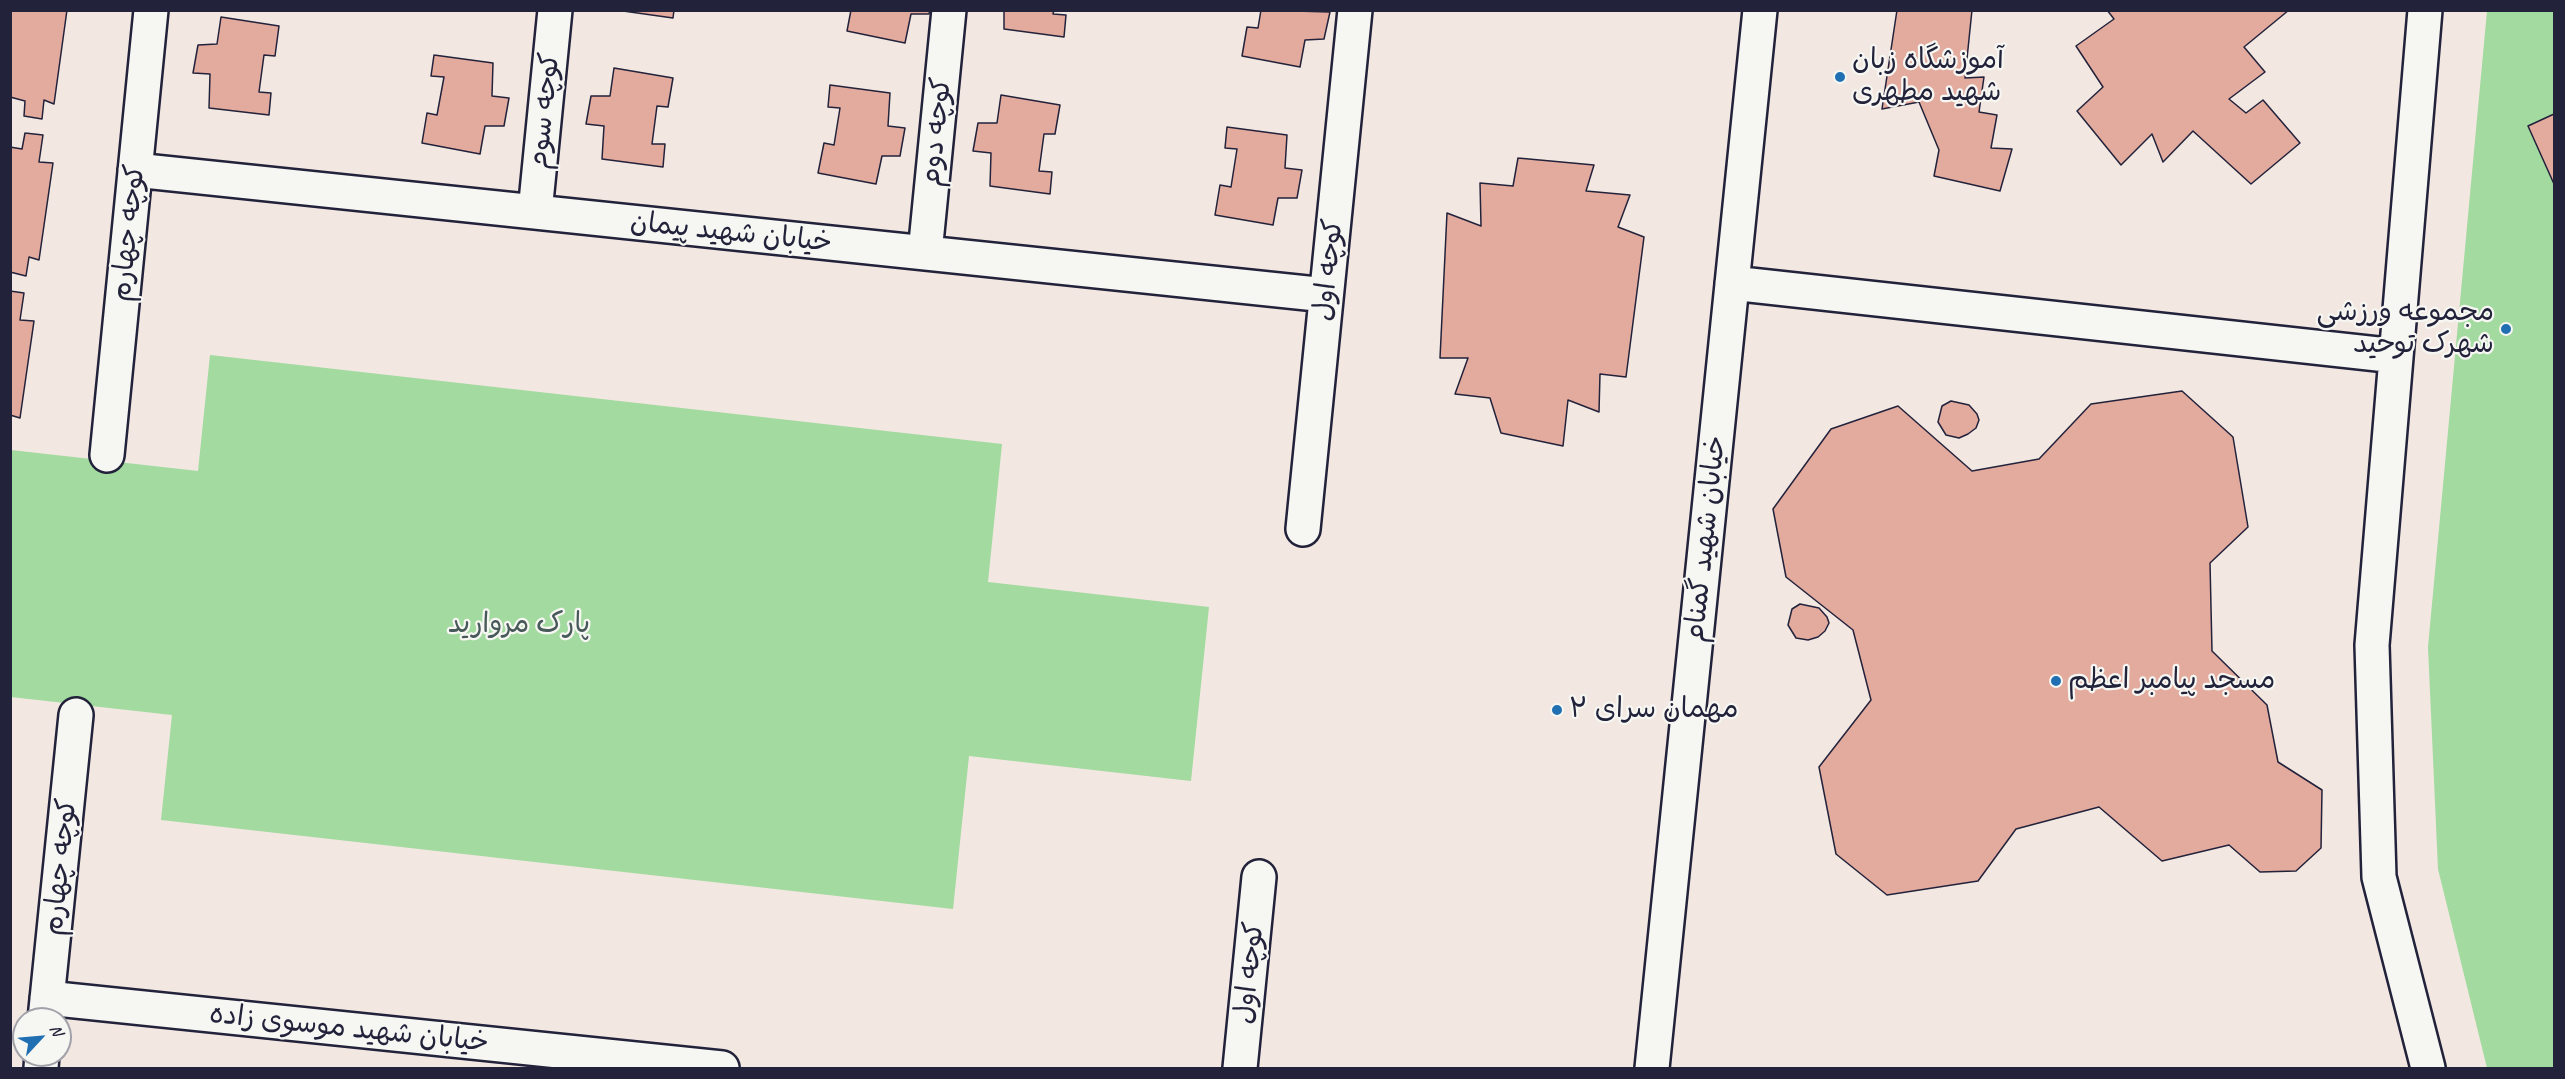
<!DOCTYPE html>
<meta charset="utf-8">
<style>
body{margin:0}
#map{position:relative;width:2565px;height:1079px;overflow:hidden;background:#f2e7e1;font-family:Caveat,sans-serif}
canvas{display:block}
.frame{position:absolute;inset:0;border:12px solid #22223b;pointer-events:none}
.north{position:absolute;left:12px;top:1007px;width:60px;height:60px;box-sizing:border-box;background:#f6f6f2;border:2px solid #a1a1a9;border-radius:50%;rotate:64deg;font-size:16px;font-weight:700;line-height:24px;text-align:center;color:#22223b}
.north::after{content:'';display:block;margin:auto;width:21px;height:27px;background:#1f6fb2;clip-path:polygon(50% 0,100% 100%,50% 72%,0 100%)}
</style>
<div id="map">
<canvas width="2565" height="1079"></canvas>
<div class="frame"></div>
<div class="north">N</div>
</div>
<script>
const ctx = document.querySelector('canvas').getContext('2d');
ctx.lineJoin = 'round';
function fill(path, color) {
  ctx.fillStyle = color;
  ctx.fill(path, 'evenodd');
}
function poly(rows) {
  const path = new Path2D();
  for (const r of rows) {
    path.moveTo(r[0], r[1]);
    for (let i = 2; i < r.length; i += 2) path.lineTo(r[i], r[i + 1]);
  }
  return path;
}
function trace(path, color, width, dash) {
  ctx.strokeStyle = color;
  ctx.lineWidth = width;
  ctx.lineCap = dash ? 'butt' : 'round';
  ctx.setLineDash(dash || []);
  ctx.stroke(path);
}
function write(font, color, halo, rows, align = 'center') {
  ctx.font = font + ' Caveat,"Playpen Sans Arabic",sans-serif';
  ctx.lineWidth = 4.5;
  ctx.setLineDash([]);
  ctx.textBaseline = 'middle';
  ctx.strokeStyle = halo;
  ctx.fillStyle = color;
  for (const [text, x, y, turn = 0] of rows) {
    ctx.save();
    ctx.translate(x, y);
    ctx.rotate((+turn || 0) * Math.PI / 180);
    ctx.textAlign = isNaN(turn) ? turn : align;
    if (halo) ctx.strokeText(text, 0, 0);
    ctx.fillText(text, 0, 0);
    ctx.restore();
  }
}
fill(poly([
 [2487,11,2554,11,2554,1068,2487,1068,2438,869,2428,647],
 [210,355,1002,444,988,582,1209,607,1191,781,969,756,953,909,161,820,172,715,11,697,11,450,198,471]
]), '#a2da9f');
const building = poly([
 [10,10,67,10,54,104,44,100,42,119,24,116,25,101,10,97,10,10],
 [616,10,674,10,673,18,616,10],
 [851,10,930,10,929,14,911,14,905,43,847,31,851,10],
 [1004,10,1054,10,1053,14,1066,15,1064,37,1004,29,1004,10],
 [1261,10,1330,12,1324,39,1305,40,1300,67,1242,56,1247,27,1258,28,1261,10],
 [1897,10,1972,10,1965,78,1984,77,1979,112,1997,115,1991,148,2012,149,2000,191,1934,176,1939,150,1919,102,1882,109,1897,10],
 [2107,10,2289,10,2244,47,2265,72,2229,99,2246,113,2263,100,2300,143,2251,184,2193,131,2163,162,2152,134,2121,165,2077,111,2103,87,2076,46,2114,19,2107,10],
 [221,17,279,26,275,56,264,55,259,92,271,93,269,115,209,108,210,74,193,73,198,45,217,44,221,17],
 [434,55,493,63,492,96,509,98,504,126,485,126,480,154,422,143,427,113,437,115,444,77,431,76,434,55],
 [614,68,673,78,668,107,657,106,652,144,665,144,663,167,602,159,604,126,586,124,591,96,610,96,614,68],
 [830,85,890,93,888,126,905,128,900,156,882,156,876,184,818,173,824,143,834,145,840,108,828,107,830,85],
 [1001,95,1060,105,1055,134,1044,134,1039,171,1052,172,1050,194,990,186,991,153,973,151,978,123,997,123,1001,95],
 [2554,114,2554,184,2528,126,2554,114],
 [1227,127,1287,135,1285,168,1302,170,1297,198,1278,198,1273,225,1215,215,1220,185,1231,187,1237,149,1225,148,1227,127],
 [25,133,43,135,39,162,53,163,39,260,29,257,26,276,10,272,10,147,22,149,25,133],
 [1518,158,1594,165,1586,191,1630,195,1618,227,1644,237,1626,377,1600,374,1599,412,1568,400,1563,446,1501,433,1490,398,1455,394,1468,358,1440,358,1447,213,1481,226,1480,183,1513,186,1518,158],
 [10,291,24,293,20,320,34,321,20,418,10,415,10,291],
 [2182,391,2233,437,2248,527,2210,563,2212,651,2267,705,2278,762,2322,790,2321,848,2296,871,2260,872,2229,845,2162,861,2099,807,2016,829,1978,881,1887,895,1836,854,1819,767,1871,700,1853,630,1786,577,1773,509,1831,429,1898,406,1972,471,2039,459,2091,404,2182,391],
 [1951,401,1969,405,1977,414,1979,420,1976,428,1968,434,1959,438,1946,435,1938,422,1942,406,1951,401],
 [1800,604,1819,608,1827,617,1829,623,1825,631,1818,637,1808,640,1796,638,1788,625,1792,609,1800,604]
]);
fill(building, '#e3aa9e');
trace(building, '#22223b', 1.5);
const minor = poly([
 [2425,10,2372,645,2379,877,2428,1068],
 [135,170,1326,295],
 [535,212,555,10],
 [925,253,949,10],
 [1732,283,2396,356],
 [107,455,151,10],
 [1303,529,1355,10],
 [47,998,722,1068],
 [45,1019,76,715],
 [41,1068,42,1055],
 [1240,1068,1259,877],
 [1652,1068,1760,10]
]);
trace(minor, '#22223b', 38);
trace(minor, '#f6f6f2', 33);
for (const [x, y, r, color] of [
 [1840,77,6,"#1f6fb2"],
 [2506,329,6,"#1f6fb2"],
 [2056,681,6,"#1f6fb2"],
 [1557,710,6,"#1f6fb2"]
]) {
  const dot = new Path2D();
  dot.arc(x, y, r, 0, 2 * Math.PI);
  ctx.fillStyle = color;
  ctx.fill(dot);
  trace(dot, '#f6f6f2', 2);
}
write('28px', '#22223b', '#f6f6f2', [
 ["آموزشگاه زبان",1852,61],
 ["شهید مطهری",1852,93],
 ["مجموعه ورزشی",2494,313,"right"],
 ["شهرک توحید",2494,345,"right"],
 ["مسجد پیامبر اعظم",2068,681],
 ["مهمان سرای ۲",1569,710]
], 'left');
write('28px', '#22223b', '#f6f6f2', [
 ["کوچه سوم",545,111,-84],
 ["کوچه دوم",937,132,-84],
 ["کوچه چهارم",129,233,-84],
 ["خیابان شهید پیمان",731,233,6],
 ["کوچه اول",1329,270,-84],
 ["خیابان شهید گمنام",1706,539,-84],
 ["کوچه چهارم",61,867,-84],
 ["کوچه اول",1250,973,-84],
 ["خیابان شهید موسوی زاده",349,1029,6]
]);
write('28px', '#485959', '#f6f6f2', [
 ["پارک مروارید",519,625]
]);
</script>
